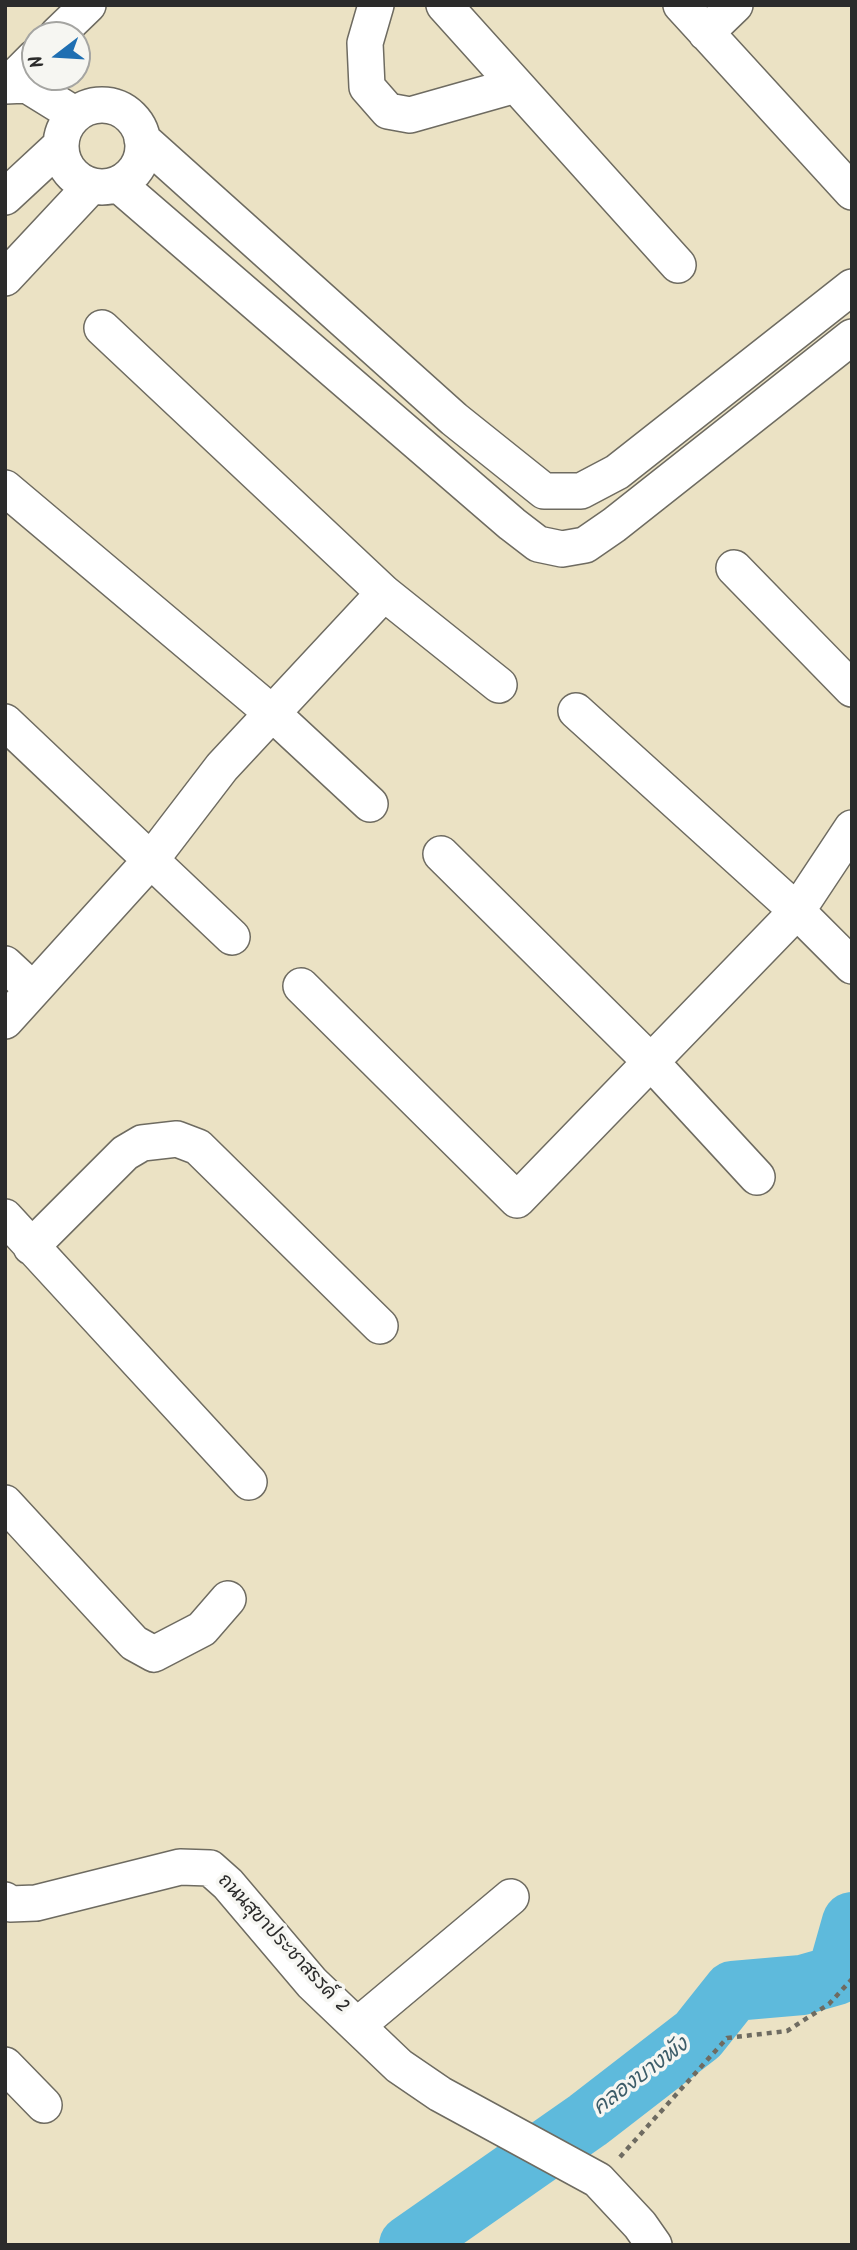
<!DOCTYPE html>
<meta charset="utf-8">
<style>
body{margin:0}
#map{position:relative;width:857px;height:2250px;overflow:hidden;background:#ebe2c4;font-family:Kalam,sans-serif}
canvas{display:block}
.frame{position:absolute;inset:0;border:7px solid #2b2b2b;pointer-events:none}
.north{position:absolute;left:21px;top:21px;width:70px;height:70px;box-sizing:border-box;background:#f6f6f2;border:2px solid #a5a5a2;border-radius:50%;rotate:253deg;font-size:19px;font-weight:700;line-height:28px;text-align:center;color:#2b2b2b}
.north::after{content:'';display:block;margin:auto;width:24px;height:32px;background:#1f6fb2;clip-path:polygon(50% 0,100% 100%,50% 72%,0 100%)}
</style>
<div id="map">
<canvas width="857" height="2250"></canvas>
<div class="frame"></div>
<div class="north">N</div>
</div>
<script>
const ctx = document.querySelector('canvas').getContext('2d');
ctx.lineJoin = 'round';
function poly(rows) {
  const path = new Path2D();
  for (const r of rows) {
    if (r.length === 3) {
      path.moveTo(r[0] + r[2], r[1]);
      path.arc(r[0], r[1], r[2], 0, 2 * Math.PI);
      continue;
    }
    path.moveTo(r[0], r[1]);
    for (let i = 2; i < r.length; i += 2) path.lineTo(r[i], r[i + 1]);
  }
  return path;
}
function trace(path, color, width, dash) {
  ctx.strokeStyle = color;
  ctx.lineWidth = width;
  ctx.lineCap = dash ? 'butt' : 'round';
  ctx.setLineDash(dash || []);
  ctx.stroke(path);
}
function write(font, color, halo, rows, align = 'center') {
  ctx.font = font + ' Kalam,"Playpen Sans Thai",sans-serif';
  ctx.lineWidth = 7;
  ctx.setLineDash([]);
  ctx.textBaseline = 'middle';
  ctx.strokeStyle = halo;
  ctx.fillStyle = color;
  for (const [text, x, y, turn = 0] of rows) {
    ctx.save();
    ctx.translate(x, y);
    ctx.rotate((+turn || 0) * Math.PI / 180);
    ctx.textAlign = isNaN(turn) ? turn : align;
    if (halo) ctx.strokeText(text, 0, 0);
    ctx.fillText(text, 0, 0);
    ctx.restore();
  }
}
trace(poly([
 [409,2245,588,2120,698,2035,733,1991,802,1985,837,1975,852,1922]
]), '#5ebadc', 60);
const minor = poly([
 [376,5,365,43,367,87,388,111,410,115,516,85],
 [444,5,678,265],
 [681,5,852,192],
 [706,33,735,5],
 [57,35,88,5],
 [7,85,35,57],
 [5,86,27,85,74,114],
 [102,146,41],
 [142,139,454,419,544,491,581,491,617,472,852,287],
 [118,184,512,524,538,544,562,549,585,545,614,525,852,337],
 [5,197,60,146],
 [5,278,91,186],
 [102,328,384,593,499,685],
 [5,488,272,713,370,804],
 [734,568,852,689],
 [576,711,797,911,852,966],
 [5,722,232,937],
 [441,854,650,1061,757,1177],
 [5,964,33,990],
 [301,986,517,1200,797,911,852,828],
 [5,1021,150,861,222,767,384,593],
 [5,1217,249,1482],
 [31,1247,125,1153,142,1143,177,1139,198,1147,380,1326],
 [5,1503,134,1643,154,1654,202,1629,228,1599],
 [5,1900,10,1904,36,1903,180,1867,210,1868,228,1884,312,1983,399,2066,440,2094,598,2180,640,2225,654,2245],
 [357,2026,511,1897],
 [5,2065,44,2105]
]);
trace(minor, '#6e6b61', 38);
trace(poly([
 [620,2157,727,2038,787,2031,829,2004,852,1979]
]), '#6e6b61', 4.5, [5, 5]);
trace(minor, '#fff', 35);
write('19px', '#2b2b2b', '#f6f6f2', [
 ["ถนนสุขาประชาสรรค์ 2",282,1945,47]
]);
write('italic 21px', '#3d5d69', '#f6f6f2', [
 ["คลองบางพัง",642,2078,-37]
]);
</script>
